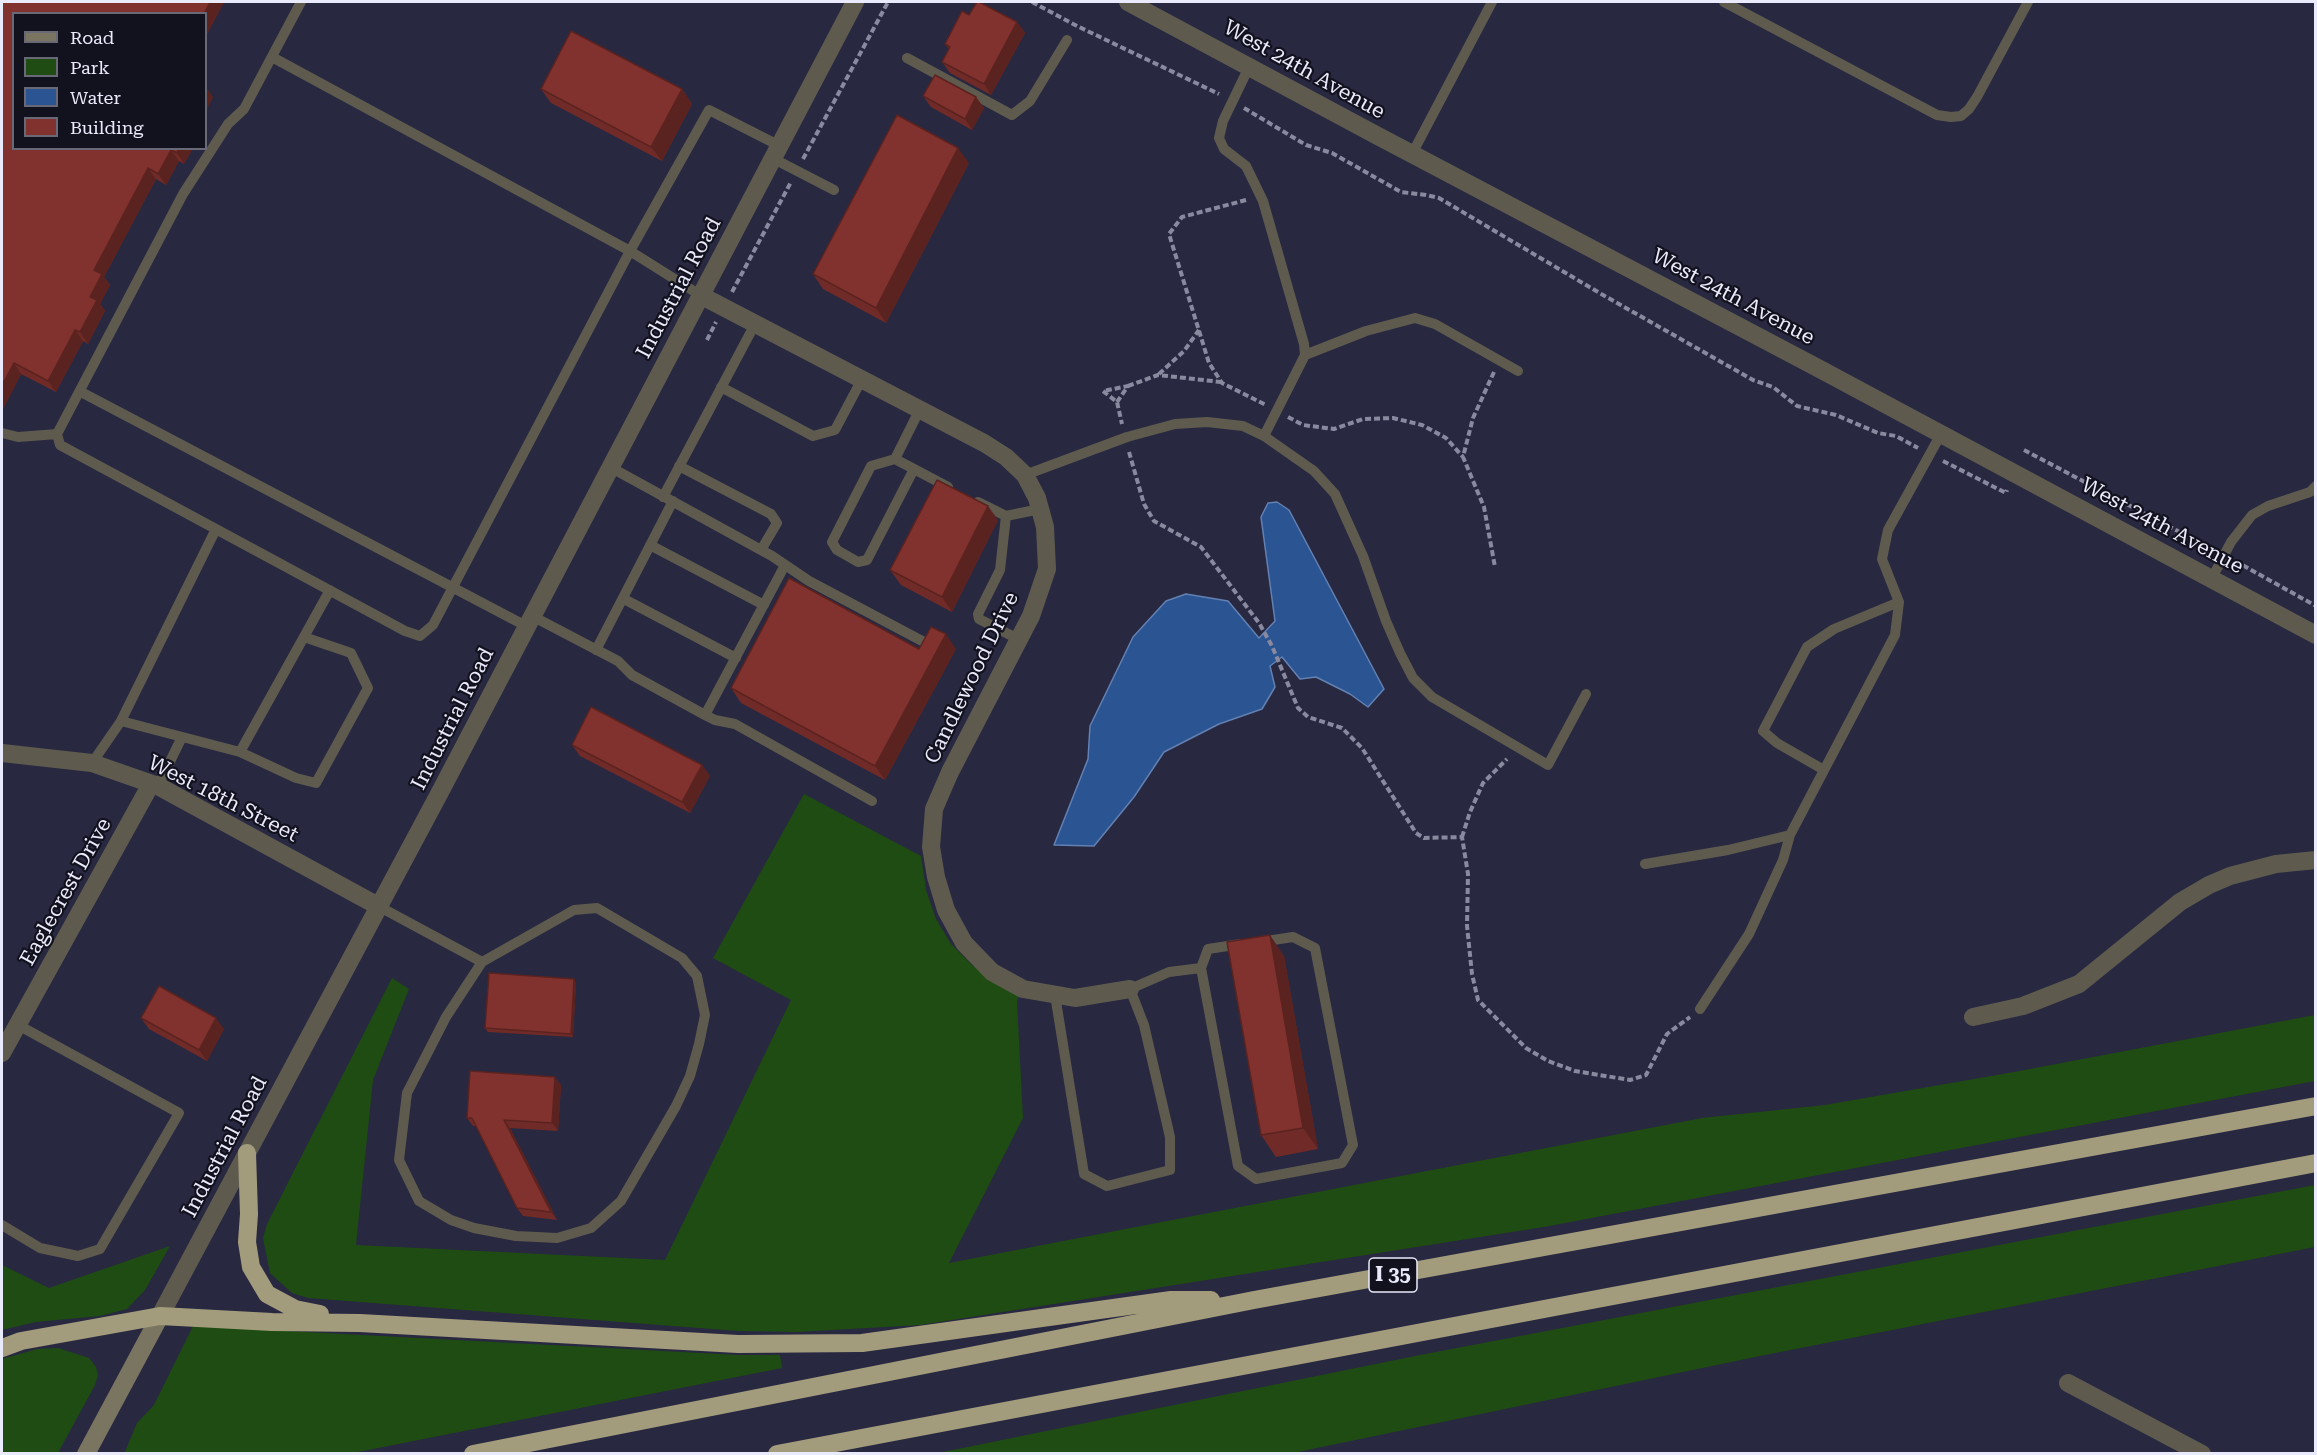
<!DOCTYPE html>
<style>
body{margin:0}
#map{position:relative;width:2317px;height:1455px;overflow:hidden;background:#282841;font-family:"Roboto Serif",serif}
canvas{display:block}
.frame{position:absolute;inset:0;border:3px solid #e9eafb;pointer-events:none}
.legend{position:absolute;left:12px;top:12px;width:195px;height:138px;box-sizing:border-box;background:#12121e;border:2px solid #686876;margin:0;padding:8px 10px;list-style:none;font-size:18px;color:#e9eafb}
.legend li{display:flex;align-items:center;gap:12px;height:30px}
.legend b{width:30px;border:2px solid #686876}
</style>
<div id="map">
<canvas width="2317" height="1455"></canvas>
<div class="frame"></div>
<ul class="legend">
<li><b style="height:8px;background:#7a7561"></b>Road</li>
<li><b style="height:16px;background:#1f4c12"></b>Park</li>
<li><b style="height:16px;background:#2a5492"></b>Water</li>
<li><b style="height:16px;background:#82322e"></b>Building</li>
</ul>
</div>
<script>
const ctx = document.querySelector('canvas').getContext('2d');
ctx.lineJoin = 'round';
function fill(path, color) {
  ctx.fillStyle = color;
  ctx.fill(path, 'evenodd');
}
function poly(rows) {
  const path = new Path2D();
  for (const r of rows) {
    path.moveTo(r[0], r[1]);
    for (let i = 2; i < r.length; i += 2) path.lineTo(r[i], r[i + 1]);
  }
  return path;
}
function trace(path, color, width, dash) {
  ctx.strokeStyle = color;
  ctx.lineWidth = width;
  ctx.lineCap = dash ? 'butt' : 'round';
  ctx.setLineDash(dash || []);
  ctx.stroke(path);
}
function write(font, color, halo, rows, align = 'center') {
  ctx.font = font + ' "Roboto Serif",serif';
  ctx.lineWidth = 4.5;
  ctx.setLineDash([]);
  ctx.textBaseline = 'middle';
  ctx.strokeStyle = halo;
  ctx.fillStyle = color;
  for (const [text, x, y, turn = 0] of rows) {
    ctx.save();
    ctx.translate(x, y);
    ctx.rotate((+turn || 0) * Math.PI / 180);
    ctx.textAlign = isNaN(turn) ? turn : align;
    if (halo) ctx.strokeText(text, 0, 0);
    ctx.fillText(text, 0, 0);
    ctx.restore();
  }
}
fill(poly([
 [804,794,921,856,926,890,936,919,951,944,973,966,996,983,1019,995,1017,1002,1023,1118,949,1263,1702,1118,1825,1105,2014,1072,2315,1015,2315,1081,1544,1227,920,1325,797,1332,738,1331,308,1298,292,1293,270,1273,263,1238,267,1224,392,978,409,989,373,1080,356,1245,665,1260,791,1000,713,958],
 [2315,1185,2315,1247,1765,1355,1293,1453,938,1453,1420,1355],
 [170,1246,145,1290,127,1309,100,1316,36,1322,2,1330,2,1265,49,1288],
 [193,1326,738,1355,780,1355,782,1368,353,1453,124,1454,137,1423,154,1405],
 [58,1348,89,1358,96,1367,98,1375,95,1385,58,1453,2,1453,2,1359,37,1349]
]), '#1f4c12');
const water = poly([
 [1277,502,1289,510,1384,689,1368,707,1350,694,1316,677,1300,679,1282,657,1270,666,1275,687,1262,709,1219,724,1164,752,1134,797,1094,846,1054,845,1088,759,1090,726,1133,637,1166,601,1186,594,1228,601,1259,638,1275,621,1261,517,1268,503,1277,502]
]);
fill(water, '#2a5492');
trace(water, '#6381b2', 1.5);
trace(poly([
 [1032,2,1077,26,1219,94],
 [1244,108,1306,145,1332,153,1401,192,1426,195,1439,198,1603,295,1753,380,1773,387,1797,406,1836,415,1878,433,1896,436,1918,448],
 [803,159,888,2],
 [1246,200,1182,217,1169,234,1209,363,1222,383,1266,405],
 [732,292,791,182],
 [707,340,716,322],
 [1494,372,1473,418,1463,457,1484,507,1495,567],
 [1159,374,1184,351,1199,330],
 [1128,386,1158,375,1221,382],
 [1117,402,1128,386,1103,391,1117,402,1122,424],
 [1288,417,1303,425,1334,429,1363,419,1393,418,1422,425,1446,438,1463,457],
 [2024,450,2212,549],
 [1129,452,1144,504,1154,521,1201,547,1259,623,1272,646,1298,708,1308,717,1342,728,1362,748,1416,833,1424,838,1462,837,1468,874,1467,926,1472,974,1478,1000,1526,1048,1548,1061,1575,1071,1630,1080,1646,1075,1667,1034,1690,1017],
 [1943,461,2006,493,2007,490],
 [2235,561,2316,606],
 [1462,837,1470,812,1483,783,1507,759]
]), '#898a9f', 4, [6, 3]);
trace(poly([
 [301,2,244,109,228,124,183,194,57,434,60,445,405,631,420,636,433,625,630,251,709,110,780,146],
 [1724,2,1937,115,1951,117,1961,116,1969,109,1977,97,2028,2],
 [272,57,630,251,700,295],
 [907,58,1012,115,1030,101,1067,40],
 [1250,65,1223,121,1219,138,1224,149,1246,166,1263,201,1304,344,1305,355],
 [1412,154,1492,2],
 [774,159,834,190],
 [721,387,813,436,835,430,862,379],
 [81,392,526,626],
 [2,433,18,437,57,434],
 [1264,436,1305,355,1366,331,1415,318,1435,324,1518,371],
 [895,459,914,469,867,560,858,562,837,550,832,542,871,466,895,459,920,409],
 [679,466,771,514,777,523,761,550],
 [610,467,772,556,809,581,924,642],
 [914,469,948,487],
 [1025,475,1127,437,1175,424,1207,422,1243,426,1264,436,1314,471,1335,494,1363,556,1386,621,1400,653,1413,678,1432,697,1548,765,1586,694],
 [663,497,755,324],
 [978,502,1006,516,1040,509],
 [1006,516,1000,570,978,614,979,619,1020,640],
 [650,545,764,605],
 [2212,578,2231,542,2252,515,2268,506,2310,492,2316,486],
 [624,599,736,658],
 [532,616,618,661,632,675,705,715,715,720,735,724,872,801],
 [596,650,673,501],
 [705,715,785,565],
 [121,721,216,529],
 [240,752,296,778,316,783,368,688,351,653,304,637],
 [92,763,121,721,240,752,330,590],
 [1824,770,1777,743,1763,731,1807,647,1834,629,1899,602],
 [158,786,182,737],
 [1645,864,1728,850,1790,835],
 [378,906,482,962],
 [597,908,682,958,697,976,705,1015,699,1044,690,1076,676,1106,621,1201,591,1228,557,1238,516,1236,474,1228,451,1220,419,1201,399,1160,407,1093,446,1017,482,962,574,910,597,908],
 [1201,968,1208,949,1241,944],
 [1055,995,1084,1174,1107,1186,1170,1170,1170,1137,1144,1025,1130,989,1169,972,1201,968,1238,1166,1256,1179,1342,1163,1353,1145,1315,948,1293,937,1260,942],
 [1700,1009,1749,934,1783,860,1790,835,1895,635,1899,602,1882,559,1888,530,1941,434],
 [2,1225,40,1248,78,1256,100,1249,179,1113,18,1025]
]), '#5e5b4e', 10);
trace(poly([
 [700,295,984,443,1006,457,1025,475,1037,498,1045,527,1047,569,1031,616,950,772,934,809,931,847,936,877,946,910,964,943,992,972,1023,989,1075,998,1130,989],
 [1973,1017,2023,1006,2079,984,2180,902,2209,885,2230,876,2276,864,2316,860],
 [2,1053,151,784],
 [2068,1383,2202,1454]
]), '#5e5b4e', 18);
trace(poly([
 [1128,2,1376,135,1816,367,2316,635],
 [2,753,92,763,158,786,378,906],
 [160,1316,439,794,855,2]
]), '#5e5b4e', 18);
trace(poly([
 [86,1454,160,1316]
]), '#7a7561', 18);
trace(poly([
 [247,1153,249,1214,247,1242,251,1267,267,1294,295,1309,320,1314],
 [2,1348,21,1341,160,1316,272,1322,360,1323,738,1344,862,1343,1171,1300,1211,1300],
 [473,1454,1254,1300,2316,1106],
 [777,1454,2316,1163]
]), '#a39c7c', 18);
fill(poly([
 [2,2,224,2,206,36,206,14,14,148,193,148,184,164,179,161,166,185,156,179,104,277,110,285,100,304,105,311,88,344,83,341,56,392,21,374,2,411],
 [969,15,1017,22,1025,33,991,95,950,73,942,62,949,49,945,44],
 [541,89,682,89,692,104,662,161,551,103],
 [923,96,976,97,984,108,972,130,931,107],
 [969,163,886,323,823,289,813,274],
 [998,520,952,612,901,585,890,570],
 [919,649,956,649,885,780,741,703,731,688],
 [572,745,702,765,710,776,690,813,580,756],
 [1284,956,1318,1149,1276,1157,1261,1135],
 [574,979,576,983,573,1037,488,1032,485,1028],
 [141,1018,224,1029,207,1061,149,1029],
 [561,1085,558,1131,510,1128,557,1220,523,1216,517,1208,476,1126,473,1126,467,1118]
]), '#702b28');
fill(poly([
 [210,2,224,2,206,36,206,14,204,14],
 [1017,22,1025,33,991,95,984,84],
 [206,87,213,97,206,111],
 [682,89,692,104,662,161,651,147],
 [976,97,984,108,972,130,965,119],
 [179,148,193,148,184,164,177,153],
 [958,148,969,163,886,323,876,308],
 [171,150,179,161,166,185,158,174],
 [148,168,156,179,104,277,110,285,100,304,105,311,88,344,80,332,90,297,94,270],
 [75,330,83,341,56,392,48,381],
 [14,363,21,374,2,411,2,385],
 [988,506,998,520,952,612,942,597],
 [946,634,956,649,885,780,875,766],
 [702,765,710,776,690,813,682,802],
 [1270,935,1284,956,1318,1149,1303,1128],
 [574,979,576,983,573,1037,571,1034],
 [216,1018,224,1029,207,1061,199,1050],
 [555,1077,561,1085,558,1131,552,1123],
 [504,1120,510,1128,557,1220,551,1212]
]), '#5b2320');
const building = poly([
 [2,2,210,2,204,14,14,14,14,148,179,148,177,153,171,150,158,174,148,168,94,270,102,274,90,297,97,300,80,332,75,330,48,381,14,363,2,385,2,2],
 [977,2,979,2,1017,22,984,84,942,62,950,47,945,44,962,11,969,15,977,2],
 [571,31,682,89,651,147,541,89,571,31],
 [935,75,976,97,965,119,923,96,935,75],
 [897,115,958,148,876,308,813,274,897,115],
 [937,480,988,506,942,597,890,570,937,480],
 [789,578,919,649,931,627,946,634,875,766,731,688,789,578],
 [591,707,702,765,682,802,572,745,591,707],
 [1270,935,1303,1128,1261,1135,1227,942,1270,935],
 [489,973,574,979,571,1034,485,1028,489,973],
 [159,986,216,1018,199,1050,141,1018,159,986],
 [470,1071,555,1077,552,1123,504,1120,551,1212,517,1208,472,1118,467,1118,470,1071]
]);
fill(building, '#82322e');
trace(building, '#5b2320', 1.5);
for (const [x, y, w] of [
 [1393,1275,48]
]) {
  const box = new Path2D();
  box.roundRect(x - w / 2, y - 17, w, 34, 4.5);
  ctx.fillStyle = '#12121e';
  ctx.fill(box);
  trace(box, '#e9eafb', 1.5);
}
write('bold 20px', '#e9eafb', null, [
 ["I 35",1393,1275]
]);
write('21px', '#e9eafb', '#12121e', [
 ["West 24th Avenue",1304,70,29],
 ["Industrial Road",679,288,-62],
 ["West 24th Avenue",1733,297,28],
 ["West 24th Avenue",2162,526,28],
 ["Candlewood Drive",972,678,-64],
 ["Industrial Road",453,719,-63],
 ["West 18th Street",223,799,27],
 ["Eaglecrest Drive",66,892,-61],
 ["Industrial Road",225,1147,-62]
]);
</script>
